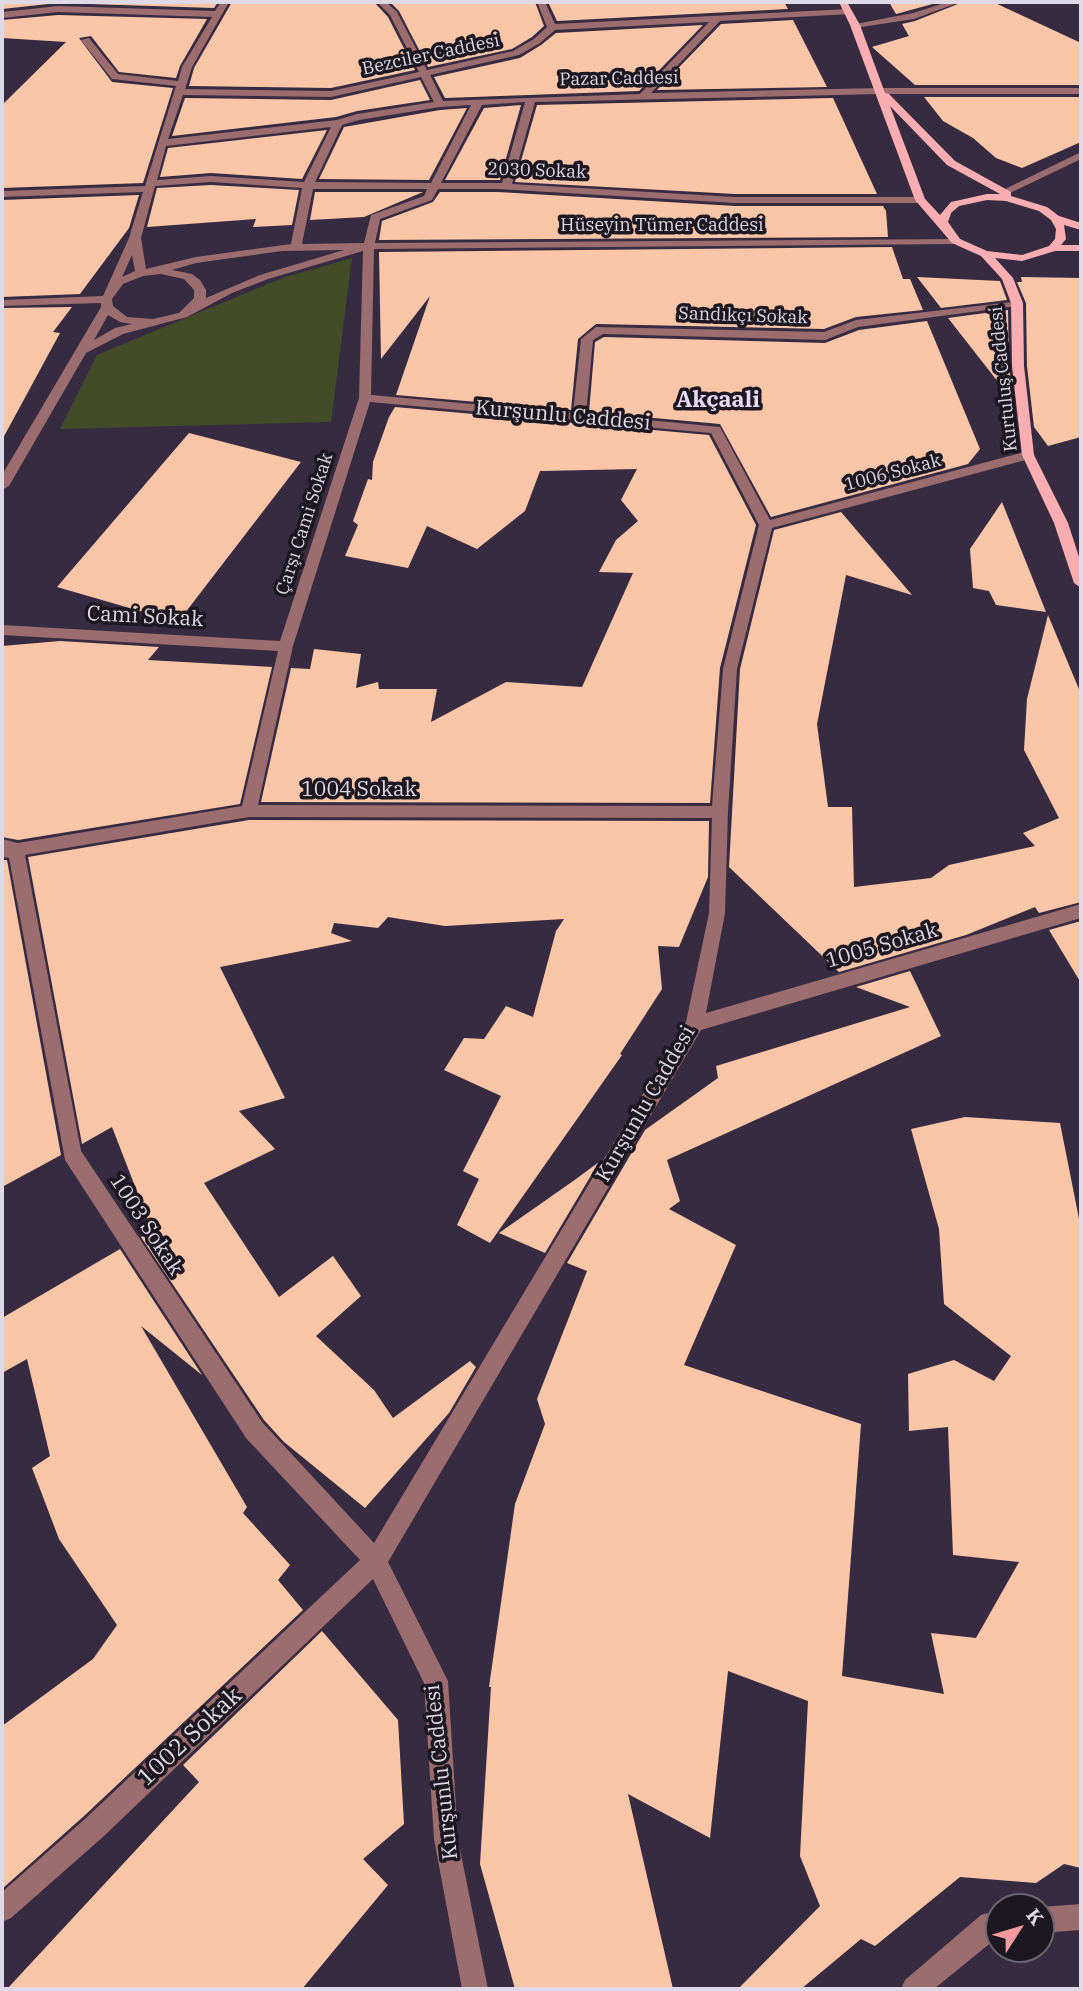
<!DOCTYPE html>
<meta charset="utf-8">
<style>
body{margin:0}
#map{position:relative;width:1083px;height:1991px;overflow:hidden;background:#372b42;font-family:"IBM Plex Serif",serif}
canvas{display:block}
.frame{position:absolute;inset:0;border:4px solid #dfd8e7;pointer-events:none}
.north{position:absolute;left:985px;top:1893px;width:70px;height:70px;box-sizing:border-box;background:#1c1721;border:2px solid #6a6470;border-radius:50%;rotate:53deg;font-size:19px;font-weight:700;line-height:28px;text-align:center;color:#dfd8e7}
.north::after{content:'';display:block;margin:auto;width:24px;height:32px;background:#f49b9f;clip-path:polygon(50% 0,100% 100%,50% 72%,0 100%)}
</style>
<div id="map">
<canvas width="1083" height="1991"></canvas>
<div class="frame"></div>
<div class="north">K</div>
</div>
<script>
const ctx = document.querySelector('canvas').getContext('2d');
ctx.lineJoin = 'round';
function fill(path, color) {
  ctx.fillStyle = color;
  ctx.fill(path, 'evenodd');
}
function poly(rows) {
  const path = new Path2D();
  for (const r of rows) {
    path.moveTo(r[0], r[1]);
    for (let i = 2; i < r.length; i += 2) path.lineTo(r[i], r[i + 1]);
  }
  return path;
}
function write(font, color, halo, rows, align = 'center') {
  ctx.font = font + ' "IBM Plex Serif",serif';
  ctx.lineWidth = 7;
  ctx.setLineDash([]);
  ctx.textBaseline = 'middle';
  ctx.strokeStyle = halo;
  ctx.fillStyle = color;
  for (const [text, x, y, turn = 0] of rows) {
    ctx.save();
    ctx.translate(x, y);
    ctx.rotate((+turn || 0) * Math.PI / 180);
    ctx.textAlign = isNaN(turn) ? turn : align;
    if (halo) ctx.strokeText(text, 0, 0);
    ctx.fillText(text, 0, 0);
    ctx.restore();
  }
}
fill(poly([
 [352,258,331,422,60,429,97,355,282,278]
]), '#424c29');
fill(poly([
 [2,2,218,2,214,8,58,3,2,9],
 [232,2,374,2,388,17,415,70,331,88,189,86,194,68],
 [390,2,535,2,544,26,532,37,512,49,428,67,399,11],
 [548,2,784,2,788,9,557,21],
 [889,2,940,2,896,14],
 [963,2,993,2,1081,43,1081,85,915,85,872,47,909,36,902,24,915,21],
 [58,15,207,19,180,66,176,78,119,72,91,36,79,38,112,82,173,88,143,183,2,188,2,105,66,42,2,38,2,20],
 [793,20,827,87,657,90,721,24],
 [703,25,639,91,445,98,434,77,520,58,541,45,556,33],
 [420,80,430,100,357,111,336,117,172,136,185,98,331,100],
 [924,97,1081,97,1081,142,1022,168,996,158,973,138,943,121],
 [833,98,877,194,735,194,515,182,537,105],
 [521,105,500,180,445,180,484,108],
 [467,108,429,180,319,179,344,127,440,110],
 [327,130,302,179,211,173,160,177,168,148],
 [211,185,299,190,292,225,253,227,256,219,147,227,157,188],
 [315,192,423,192,364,217,310,220],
 [440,192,498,192,735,206,883,206,886,211,888,237,379,240,382,221,433,202],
 [139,195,129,228,80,294,2,297,2,200],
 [892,247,903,279,910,279,923,310,856,317,824,329,596,324,578,339,571,410,396,395,430,296,381,359,379,252],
 [917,277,1000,281,1007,300,941,308],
 [1021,277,1081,278,1081,437,1048,446,1034,427,1027,366,1026,303,1017,282,1022,282],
 [72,307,53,332,60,333,2,440,2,308],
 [1008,310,1009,366,1013,401,948,318],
 [927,321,980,449,968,464,771,517,720,424,589,412,595,342,604,337,825,343,859,330],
 [395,407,709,435,756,525,720,668,710,803,261,802,291,668,310,669,314,649,361,654,356,688,378,682,379,689,437,689,431,722,506,682,582,687,633,573,599,572,616,540,638,521,621,500,637,469,540,471,525,511,477,549,427,526,408,568,345,556,358,525,353,521,368,479,372,480,373,462,389,417],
 [189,433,301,462,178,622,57,587],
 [1002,502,1046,612,996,605,989,591,973,588,970,549],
 [841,512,912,595,846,575,817,724,828,807,852,807,854,887,931,878,949,865,1035,846,1023,833,1059,818,1024,750,1027,699,1048,615,1081,694,1081,902,1039,913,1035,907,966,935,839,972,729,867,740,669,774,530],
 [60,641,159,647,148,660,272,667,240,804,18,840,2,837,2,646],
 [249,820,709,821,708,877,679,947,658,946,662,989,620,1054,622,1055,490,1243,457,1225,479,1179,463,1171,501,1096,444,1070,464,1038,484,1039,506,1006,533,1017,556,931,564,919,445,926,388,917,378,928,334,923,331,933,352,941,220,967,285,1098,239,1111,275,1149,204,1183,279,1297,333,1256,361,1296,316,1336,374,1390,393,1418,470,1361,476,1367,449,1413,365,1508,284,1442,264,1420,141,1237,152,1230,112,1127,82,1144,28,857],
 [2,860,7,860,61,1155,2,1187],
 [1081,921,1081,983,1049,930],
 [910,971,941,1036,667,1160,680,1201,669,1209,736,1245,684,1365,861,1424,842,1676,944,1694,931,1633,976,1638,1019,1562,953,1555,948,1427,909,1431,908,1374,954,1360,994,1381,1011,1356,944,1304,939,1229,911,1129,965,1117,1060,1123,1081,1229,1081,1868,1064,1864,1036,1883,960,1877,875,1946,861,1939,801,1989,738,1989,820,1906,800,1856,808,1701,728,1671,710,1838,628,1794,673,1989,515,1989,480,1864,491,1687,489,1687,515,1504,545,1424,537,1399,587,1271,567,1263,645,1130,718,1078,716,1066,910,1007,856,987],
 [599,1162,545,1253,499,1233,576,1179],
 [120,1249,202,1375,141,1326,247,1507,243,1513,290,1565,278,1580,303,1610,84,1816,2,1889,2,1726,93,1659,117,1625,59,1539,32,1468,50,1456,27,1359,2,1373,2,1318],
 [322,1631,398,1720,404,1824,363,1859,388,1885,302,1989,7,1989,199,1782,183,1765]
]), '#fbc6a8');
fill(poly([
 [221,2,229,2,192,67,185,89,331,91,419,72,390,15,377,2,386,2,397,12,427,70,513,51,534,39,547,27,537,2,545,2,555,24,848,9,853,12,851,14,720,21,651,93,880,88,1081,88,1081,94,880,94,535,102,512,184,735,197,920,197,925,200,920,203,735,203,498,189,438,189,432,200,380,219,375,243,960,239,962,241,956,244,374,249,371,395,573,413,581,339,596,327,824,332,856,320,1021,301,1023,303,1017,306,858,327,825,340,603,334,593,340,586,414,720,427,770,520,1028,451,1034,455,1033,458,772,528,737,669,728,812,725,913,706,1013,1081,904,1081,918,701,1030,388,1562,448,1681,458,1839,488,1989,462,1989,434,1839,424,1683,373,1579,104,1836,11,1918,2,1922,2,1892,86,1818,360,1560,246,1438,65,1160,9,858,2,857,2,839,18,843,242,806,278,651,2,635,2,625,280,641,359,398,363,251,268,279,232,293,187,317,123,334,86,353,9,486,2,490,2,475,101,307,101,303,2,306,2,300,103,296,129,238,143,192,2,197,2,191,145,186,176,86,112,79,81,40,89,38,118,74,178,81,182,67,212,17,58,12,2,18,2,12,58,6,215,11,221,2],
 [709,22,640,94,443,101,430,75,519,55,540,43,555,30,709,22],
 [421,77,434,102,357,114,337,120,168,139,183,95,331,97,421,77],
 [525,102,502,183,441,183,482,105,525,102],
 [471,105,431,183,315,182,342,125,359,120,440,107,471,105],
 [331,127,304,182,211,176,157,180,166,146,331,127],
 [211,182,302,188,291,244,196,257,146,269,141,238,155,186,211,182],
 [313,189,427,189,424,196,371,215,364,243,302,244,313,189],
 [344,250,260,275,206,298,206,290,200,280,192,274,172,270,196,263,282,251,344,250],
 [132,255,135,271,122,277,132,255],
 [161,274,184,279,194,290,194,298,179,313,153,319,127,317,113,306,112,299,123,284,143,276,161,274],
 [108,315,120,322,132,324,115,328,94,340,108,315],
 [370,402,711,433,759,525,723,669,712,806,258,805,293,646,370,402],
 [249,817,712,818,709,913,686,1022,374,1543,262,1422,81,1151,25,855,249,817],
 [948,2,960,2,914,19,855,28,850,25,913,13,948,2],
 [1081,152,1081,159,1008,194,999,192,1081,152],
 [1081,1904,1081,1930,1041,1933,1041,1907,1081,1904],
 [999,1910,999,1936,934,1989,901,1989,905,1980,981,1915,999,1910]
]), '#9c6d6f');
fill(poly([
 [839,2,847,2,860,25,885,93,889,94,955,161,1011,192,1011,196,1047,207,1059,216,1081,223,1081,230,1064,225,1066,239,1061,245,1081,245,1081,251,1055,251,1022,261,995,258,1013,278,1023,303,1024,366,1034,455,1068,523,1081,563,1081,588,1074,583,1054,523,1022,455,1012,366,1011,303,1002,279,981,256,952,243,915,200,850,25,839,2],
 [890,106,947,165,1000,194,987,194,951,202,940,215,925,199,890,106],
 [987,200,1006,201,1039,211,1051,220,1056,229,1055,239,1049,246,1022,255,987,251,960,239,948,222,951,213,959,206,987,200]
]), '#fbaeb1');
write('18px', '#dfd8e7', '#1c1721', [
 ["Bezciler Caddesi",431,55,-12],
 ["Pazar Caddesi",619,79,-1],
 ["2030 Sokak",537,171,2],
 ["Hüseyin Tümer Caddesi",662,226],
 ["Sandıkçı Sokak",743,316,2],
 ["Kurtuluş Caddesi",1004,379,-96],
 ["1006 Sokak",893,473,-15],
 ["Çarşı Cami Sokak",305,524,-72]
]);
write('21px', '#dfd8e7', '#1c1721', [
 ["Kurşunlu Caddesi",563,416,5],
 ["Cami Sokak",145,617,3],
 ["1004 Sokak",359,790],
 ["1005 Sokak",882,946,-16],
 ["Kurşunlu Caddesi",646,1104,-60],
 ["1003 Sokak",146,1225,57],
 ["Kurşunlu Caddesi",442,1772,-96]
]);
write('bold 23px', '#e8daf7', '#1c1721', [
 ["Akçaali",718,400]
]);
write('24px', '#dfd8e7', '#1c1721', [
 ["1002 Sokak",190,1737,-43]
]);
</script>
